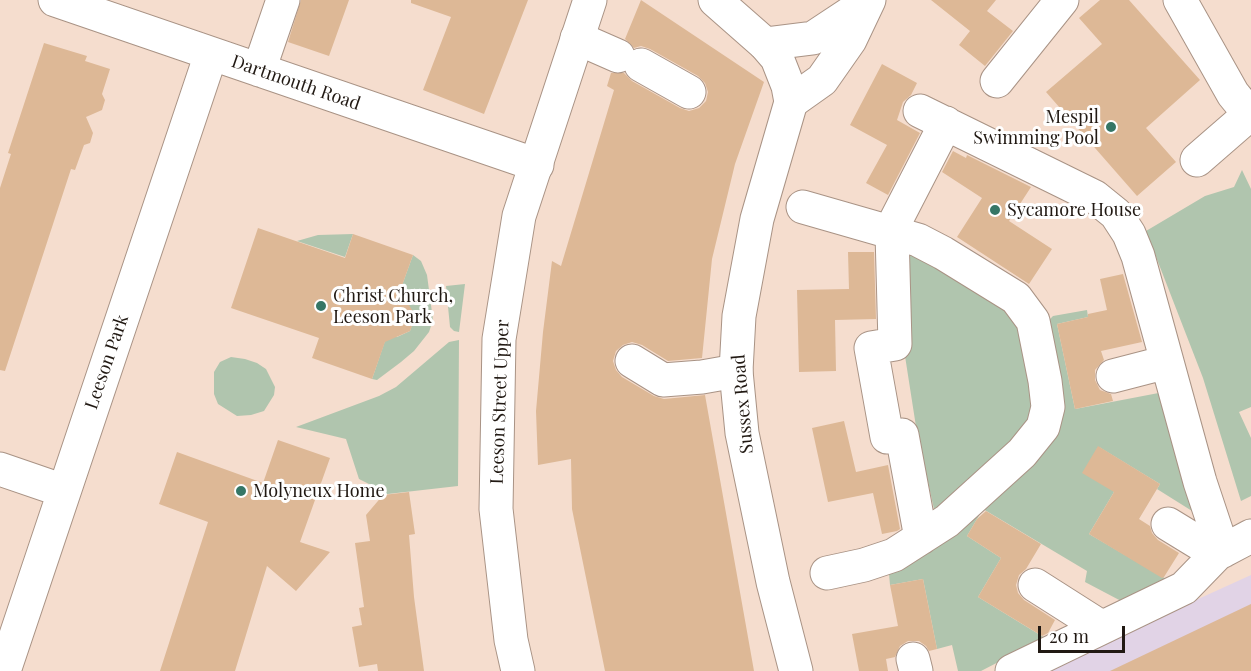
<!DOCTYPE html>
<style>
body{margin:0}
#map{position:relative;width:1251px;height:671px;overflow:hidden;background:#f5ddce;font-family:"Playfair Display",serif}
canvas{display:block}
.scale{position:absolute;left:1038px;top:626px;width:87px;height:27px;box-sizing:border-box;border:3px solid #211913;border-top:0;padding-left:8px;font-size:18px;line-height:21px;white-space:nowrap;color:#211913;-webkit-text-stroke:4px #fff;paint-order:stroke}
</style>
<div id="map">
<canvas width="1251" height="671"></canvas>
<div class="scale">20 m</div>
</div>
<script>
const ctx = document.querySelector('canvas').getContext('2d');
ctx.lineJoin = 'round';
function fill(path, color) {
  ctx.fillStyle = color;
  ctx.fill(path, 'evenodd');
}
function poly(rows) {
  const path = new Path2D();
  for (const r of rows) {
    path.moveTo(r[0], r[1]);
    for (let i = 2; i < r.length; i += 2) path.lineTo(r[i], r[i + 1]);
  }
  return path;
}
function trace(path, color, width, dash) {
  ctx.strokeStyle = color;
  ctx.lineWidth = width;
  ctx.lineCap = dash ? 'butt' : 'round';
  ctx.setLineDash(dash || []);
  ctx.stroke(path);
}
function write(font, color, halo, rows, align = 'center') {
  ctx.font = font + ' "Playfair Display",serif';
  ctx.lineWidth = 6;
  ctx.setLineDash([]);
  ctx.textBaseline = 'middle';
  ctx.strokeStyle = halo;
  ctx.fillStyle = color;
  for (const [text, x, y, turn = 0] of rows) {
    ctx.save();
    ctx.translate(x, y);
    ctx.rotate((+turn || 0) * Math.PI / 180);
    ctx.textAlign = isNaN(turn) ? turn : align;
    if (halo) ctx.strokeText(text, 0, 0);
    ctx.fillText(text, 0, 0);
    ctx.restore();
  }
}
fill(poly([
 [1251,575,1251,671,1040,671]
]), '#e1d3e6');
fill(poly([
 [1242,170,1251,189,1251,407,1239,412,1251,438,1251,496,1241,501,1203,378,1146,231,1205,196,1234,187],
 [353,234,345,257,297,241,318,235],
 [930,254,1013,305,1041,409,956,504,934,509,917,433,905,356,907,255],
 [413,255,421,261,427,275,433,320,429,332,414,351,401,362,377,380,372,379,387,335,397,337,410,331,415,316,397,299],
 [465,284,459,332,454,331,450,327,446,286],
 [1087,310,1088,317,1057,324,1075,409,1169,391,1200,516,1157,489,1160,484,1099,447,1114,492,1089,534,1168,580,1123,602,1085,582,1087,571,983,509,967,536,1001,558,978,597,1045,638,981,671,958,671,952,645,937,649,923,579,890,585,889,574,1029,461,1048,321,1053,316],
 [459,340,458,486,370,496,373,486,359,479,346,439,296,427,379,396,396,387,449,342],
 [231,357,245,359,257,363,266,369,275,387,274,395,264,411,251,415,237,416,218,404,214,394,214,372,220,362]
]), '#b0c5ae');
fill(poly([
 [301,0,349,0,329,56,288,42],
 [411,0,528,0,484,114,423,90,451,17,411,3],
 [641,0,764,82,735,164,712,259,702,358,668,361,642,345,632,342,623,345,616,351,613,361,616,370,622,377,654,396,664,399,705,395,754,671,605,671,572,509,571,459,538,465,536,411,543,332,552,261,561,266,614,90,607,86,611,73,624,73,632,81,680,108,689,111,699,108,706,101,708,92,705,83,698,76,650,49,641,46,634,48,625,39],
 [931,0,996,0,987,11,1013,31,985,66,959,45,970,31],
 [1100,0,1129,0,1200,80,1146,128,1176,162,1137,196,1046,92,1102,44,1079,18],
 [44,43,87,56,85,61,110,69,102,94,105,100,102,110,86,117,93,133,90,143,84,145,75,170,71,169,5,371,0,370,0,188,11,154,8,153],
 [882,64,917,83,911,95,903,102,897,120,920,133,888,195,866,183,887,145,850,125],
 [953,151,966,158,967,155,1031,187,1009,221,1052,249,1029,284,957,237,982,198,942,172],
 [258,228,345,258,353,234,413,255,400,291,416,316,410,331,385,342,372,379,312,358,319,338,231,308],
 [848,252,874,252,876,319,835,320,836,371,799,372,797,290,849,289],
 [1123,274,1142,342,1101,351,1104,360,1095,370,1095,380,1100,390,1111,394,1113,401,1075,409,1057,324,1088,317,1088,314,1107,310,1100,279],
 [844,421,856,472,888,465,900,529,897,531,882,534,873,493,828,502,812,428],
 [278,440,330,458,300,542,330,552,296,591,267,566,235,671,160,671,208,522,159,504,177,452,263,483],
 [1098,446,1160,484,1139,519,1150,526,1152,533,1158,540,1179,553,1164,577,1162,578,1089,534,1114,492,1082,473],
 [409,492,415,534,409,535,414,597,424,671,378,671,377,664,359,667,352,627,362,625,359,608,364,607,355,543,370,541,366,515,383,495],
 [986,511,1041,544,1026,569,1019,575,1016,585,1018,593,1024,600,1055,620,1048,633,1042,636,978,597,1001,558,967,536,977,519],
 [923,579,937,649,929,651,926,646,919,641,908,641,900,646,895,657,886,659,888,671,859,671,852,634,898,626,890,585],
 [1251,604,1251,671,1110,671]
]), '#ddb896');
const minor = poly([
 [55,0,537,165],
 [1180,0,1233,94,1251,116],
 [577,38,618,56],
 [765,44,813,38,866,3],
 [641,65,689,92],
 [259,70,283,0],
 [997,81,1062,0],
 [791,102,822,80,850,40,869,0],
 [920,111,1095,197,1116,214,1129,234,1138,256,1200,482,1223,551],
 [1197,160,1250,114],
 [803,207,918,240,943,253,1016,298,1033,321,1045,381,1048,407,1043,427,1022,453,947,521,894,555,864,565,827,573],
 [632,361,663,380,702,377,736,371],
 [1113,376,1167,362],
 [0,469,64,491],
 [1168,524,1217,554],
 [921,538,902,435,887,437,871,348,895,344,892,233,896,220,946,123],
 [1035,585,1101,627],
 [913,659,916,671],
 [4,671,211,54],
 [1012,671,1184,588,1217,554,1251,536]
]);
const major = poly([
 [715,0,765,44,777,58,788,86,791,102,757,219,739,316,736,371,742,433,773,582,796,671],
 [518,671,511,640,496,509,499,339,519,216,590,0]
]);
trace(minor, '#a99385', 35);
trace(major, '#a99385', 35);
trace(minor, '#fff', 33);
trace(major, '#fff', 33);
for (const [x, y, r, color] of [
 [1111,127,6,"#357666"],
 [995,210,6,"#357666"],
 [321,306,6,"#357666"],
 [241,491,6,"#357666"]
]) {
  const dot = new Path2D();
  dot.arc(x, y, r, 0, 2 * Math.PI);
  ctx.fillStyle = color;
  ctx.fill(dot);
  trace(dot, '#fff', 2);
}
write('18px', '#211913', '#fff', [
 ["Dartmouth Road",296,83,19],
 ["Leeson Park",107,362,-71],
 ["Leeson Street Upper",500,402,-88],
 ["Sussex Road",743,404,-95]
]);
write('18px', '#211913', '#fff', [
 ["Mespil",1099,117,"right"],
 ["Swimming Pool",1099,138,"right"],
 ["Sycamore House",1007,210],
 ["Christ Church,",333,296],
 ["Leeson Park",333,317],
 ["Molyneux Home",253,491]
], 'left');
</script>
